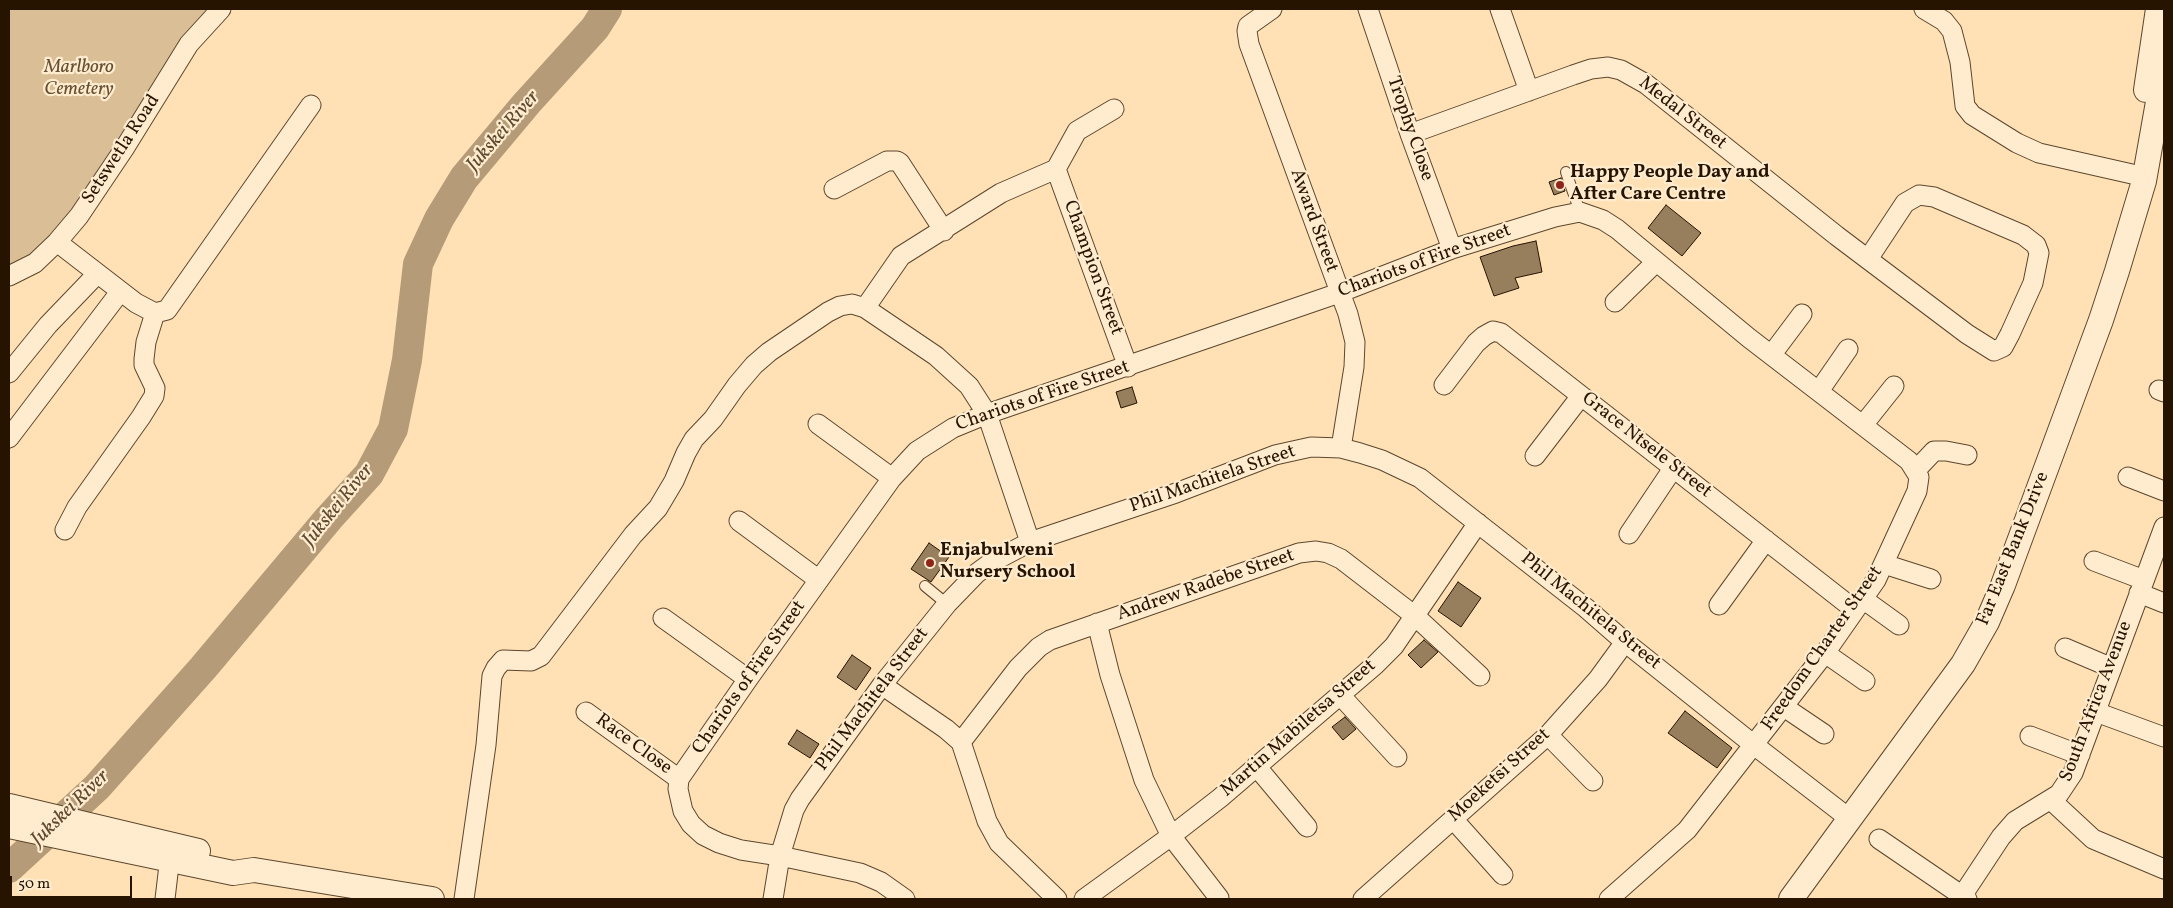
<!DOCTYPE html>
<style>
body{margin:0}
#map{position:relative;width:2173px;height:908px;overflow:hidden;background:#ffe1b5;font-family:Vollkorn,serif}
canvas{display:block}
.frame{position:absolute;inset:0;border:10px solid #261400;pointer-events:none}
.scale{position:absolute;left:10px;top:876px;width:122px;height:22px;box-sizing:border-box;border:2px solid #261400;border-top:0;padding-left:6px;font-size:15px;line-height:18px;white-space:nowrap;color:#261400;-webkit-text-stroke:4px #ffeccf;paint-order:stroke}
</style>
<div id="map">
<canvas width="2173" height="908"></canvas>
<div class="frame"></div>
<div class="scale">50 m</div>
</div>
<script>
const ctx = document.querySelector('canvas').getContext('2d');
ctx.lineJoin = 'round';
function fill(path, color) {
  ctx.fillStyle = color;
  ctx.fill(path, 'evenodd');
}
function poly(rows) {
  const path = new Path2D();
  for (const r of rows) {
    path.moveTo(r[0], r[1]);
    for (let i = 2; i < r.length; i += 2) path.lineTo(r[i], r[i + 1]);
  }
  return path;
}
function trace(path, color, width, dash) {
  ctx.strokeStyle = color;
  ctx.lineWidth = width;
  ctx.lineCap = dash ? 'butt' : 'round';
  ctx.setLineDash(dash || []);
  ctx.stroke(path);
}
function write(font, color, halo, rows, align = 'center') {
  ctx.font = font + ' Vollkorn,serif';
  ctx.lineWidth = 4.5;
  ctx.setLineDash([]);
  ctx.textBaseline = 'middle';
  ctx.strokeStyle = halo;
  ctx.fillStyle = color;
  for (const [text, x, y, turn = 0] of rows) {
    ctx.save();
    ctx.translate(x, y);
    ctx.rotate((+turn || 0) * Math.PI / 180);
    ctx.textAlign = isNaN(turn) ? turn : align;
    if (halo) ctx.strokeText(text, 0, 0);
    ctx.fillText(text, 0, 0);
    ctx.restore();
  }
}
fill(poly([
 [9,9,217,9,74,219,9,273]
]), '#dabe96');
trace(poly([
 [9,868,97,787,203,668,329,518,369,474,393,429,407,360,418,264,439,219,464,178,526,104,595,28,607,9]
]), '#b59b77', 30);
const building = poly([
 [1561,178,1565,191,1554,195,1549,182,1561,178],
 [1666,205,1701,233,1682,256,1648,228,1666,205],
 [1536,241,1542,272,1515,278,1519,288,1494,296,1480,257,1513,246,1536,241],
 [1132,387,1137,403,1121,408,1116,392,1132,387],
 [929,543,949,557,931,582,911,569,929,543],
 [1458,582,1481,598,1461,627,1438,611,1458,582],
 [1424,640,1438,652,1421,668,1408,655,1424,640],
 [852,655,871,668,856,690,837,677,852,655],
 [1685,711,1732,748,1717,768,1668,733,1685,711],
 [1345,717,1356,729,1343,740,1332,727,1345,717],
 [797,730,819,744,810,758,788,744,797,730]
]);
fill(building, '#977f5e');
trace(building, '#261400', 1);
const service = poly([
 [1566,172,1580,212],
 [925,586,947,604]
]);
const minor = poly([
 [1272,9,1248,26,1247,31,1249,44,1348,314,1355,342,1354,367,1341,448],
 [1368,9,1410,134,1452,249],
 [1500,9,1529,91],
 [1924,9,1944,21,1952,31,1960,62,1965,106,1972,115,2017,143,2039,153,2132,174],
 [1410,134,1573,75,1591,69,1608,67,1621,70,1646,84,1837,236,1967,334,1994,351,2003,347,2010,334,2033,283,2039,253,2036,245,2023,235,1934,197,1919,195,1905,203,1868,259],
 [1056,169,1128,367],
 [834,189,887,161,897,161,900,163,944,231],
 [57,242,136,303,155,313,167,310,311,105],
 [9,276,35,263,57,242,79,216,124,149,189,44,221,9],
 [1615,302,1656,262],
 [865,308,901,256,1001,193,1056,169,1077,131,1114,109],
 [1772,354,1802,314],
 [9,373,48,325,97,274],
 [1444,385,1476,343,1484,336,1493,331,1501,333,1855,610],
 [2159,390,2164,392],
 [1819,391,1848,349],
 [818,424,892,478],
 [1863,425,1894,386],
 [9,438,120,292],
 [1535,456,1581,396],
 [1916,470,1934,451,1946,451,1967,455],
 [2128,477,2164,491],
 [739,521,819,580],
 [65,530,77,507,141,417,154,396,155,388,144,365,144,359,146,342,155,313],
 [1629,534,1674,467],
 [2094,561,2144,580],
 [1884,564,1931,579],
 [2139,593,2164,603],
 [1863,599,1899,625],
 [1719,605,1766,540],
 [663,618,748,679],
 [1097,623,1110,675,1144,780,1171,836,1219,898],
 [2065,648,2112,668],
 [1825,653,1865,681],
 [882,685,946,729,961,742,987,821,999,843,1057,899],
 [1341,696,1397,757],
 [1784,707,1824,734],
 [586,712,679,779],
 [2096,712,2164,737],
 [1548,735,1593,781],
 [2030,736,2080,755],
 [961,742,1018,668,1039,647,1050,640,1299,553,1316,551,1328,553,1341,559,1415,616,1480,676],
 [1256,766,1307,827],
 [2051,800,2093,839,2164,869],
 [1453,819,1503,875],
 [1879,839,1967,899],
 [165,899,171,848],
 [464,899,486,745,492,676,496,668,503,660,531,661,541,656,633,535,658,508,674,481,686,453,694,439,713,419,737,385,754,365,769,352,828,312,840,306,852,304,865,308,936,356,969,386,987,414,1030,542],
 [773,899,780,856,794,810,800,799,882,685,947,604,977,573,992,562,1030,542,1176,493,1275,455,1311,447,1341,448,1360,453,1382,460,1420,478,1586,608,1625,642,1754,745,1850,819],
 [905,899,881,882,860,873,780,856,741,850,719,843,703,835,691,824,683,811,678,789,679,779,748,679,892,478,917,451,953,428,987,414,1339,293,1452,249,1555,217,1580,212,1603,220,1617,229,1749,338,1909,461,1919,477,1917,491,1876,580,1825,653,1687,830,1609,899],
 [1084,899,1171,836,1220,798,1375,665,1394,646,1478,523],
 [1363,899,1548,735,1598,679,1625,642],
 [1960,899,2001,837,2015,821,2059,794,2073,773,2164,527]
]);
const tertiary = poly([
 [2146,90,2158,9],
 [9,806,198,851],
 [9,826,233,873,254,870,432,899],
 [1791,899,1963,664,1987,622,2003,585,2101,320,2117,271,2144,181,2164,68]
]);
trace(service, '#5c472d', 12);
trace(minor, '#5c472d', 21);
trace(tertiary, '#5c472d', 26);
trace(service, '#ffeccf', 10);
trace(minor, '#ffeccf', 19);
trace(tertiary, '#ffeccf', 24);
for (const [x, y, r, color] of [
 [1560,185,5,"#8f2418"],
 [930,563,5,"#8f2418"]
]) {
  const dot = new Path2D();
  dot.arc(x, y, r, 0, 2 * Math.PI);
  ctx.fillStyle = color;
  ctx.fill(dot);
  trace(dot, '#ffeccf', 2);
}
write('italic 19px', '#655034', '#ffeccf', [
 ["Marlboro",79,69],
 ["Cemetery",79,91]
]);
write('19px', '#261400', '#ffeccf', [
 ["Medal Street",1682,114,38],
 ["Trophy Close",1409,129,71],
 ["Setswetla Road",122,150,-57],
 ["Award Street",1313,221,70],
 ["Chariots of Fire Street",1425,262,-20],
 ["Champion Street",1092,268,70],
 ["Chariots of Fire Street",1043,397,-19],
 ["Grace Ntsele Street",1646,446,38],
 ["Phil Machitela Street",1213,480,-19],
 ["Far East Bank Drive",2014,549,-68],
 ["Andrew Radebe Street",1206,586,-19],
 ["Phil Machitela Street",1590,612,39],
 ["Freedom Charter Street",1823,649,-55],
 ["Chariots of Fire Street",750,678,-55],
 ["Phil Machitela Street",873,700,-53],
 ["South Africa Avenue",2097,702,-69],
 ["Martin Mabiletsa Street",1299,729,-41],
 ["Race Close",633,745,36],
 ["Moeketsi Street",1500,776,-42]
]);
write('bold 19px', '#261400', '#ffeccf', [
 ["Happy People Day and",1570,174],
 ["After Care Centre",1570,196],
 ["Enjabulweni",940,552],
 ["Nursery School",940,574]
], 'left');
write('italic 20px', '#5f4a30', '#ffeccf', [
 ["Jukskei River",504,132,-49],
 ["Jukskei River",339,506,-51],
 ["Jukskei River",71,809,-44]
]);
</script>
